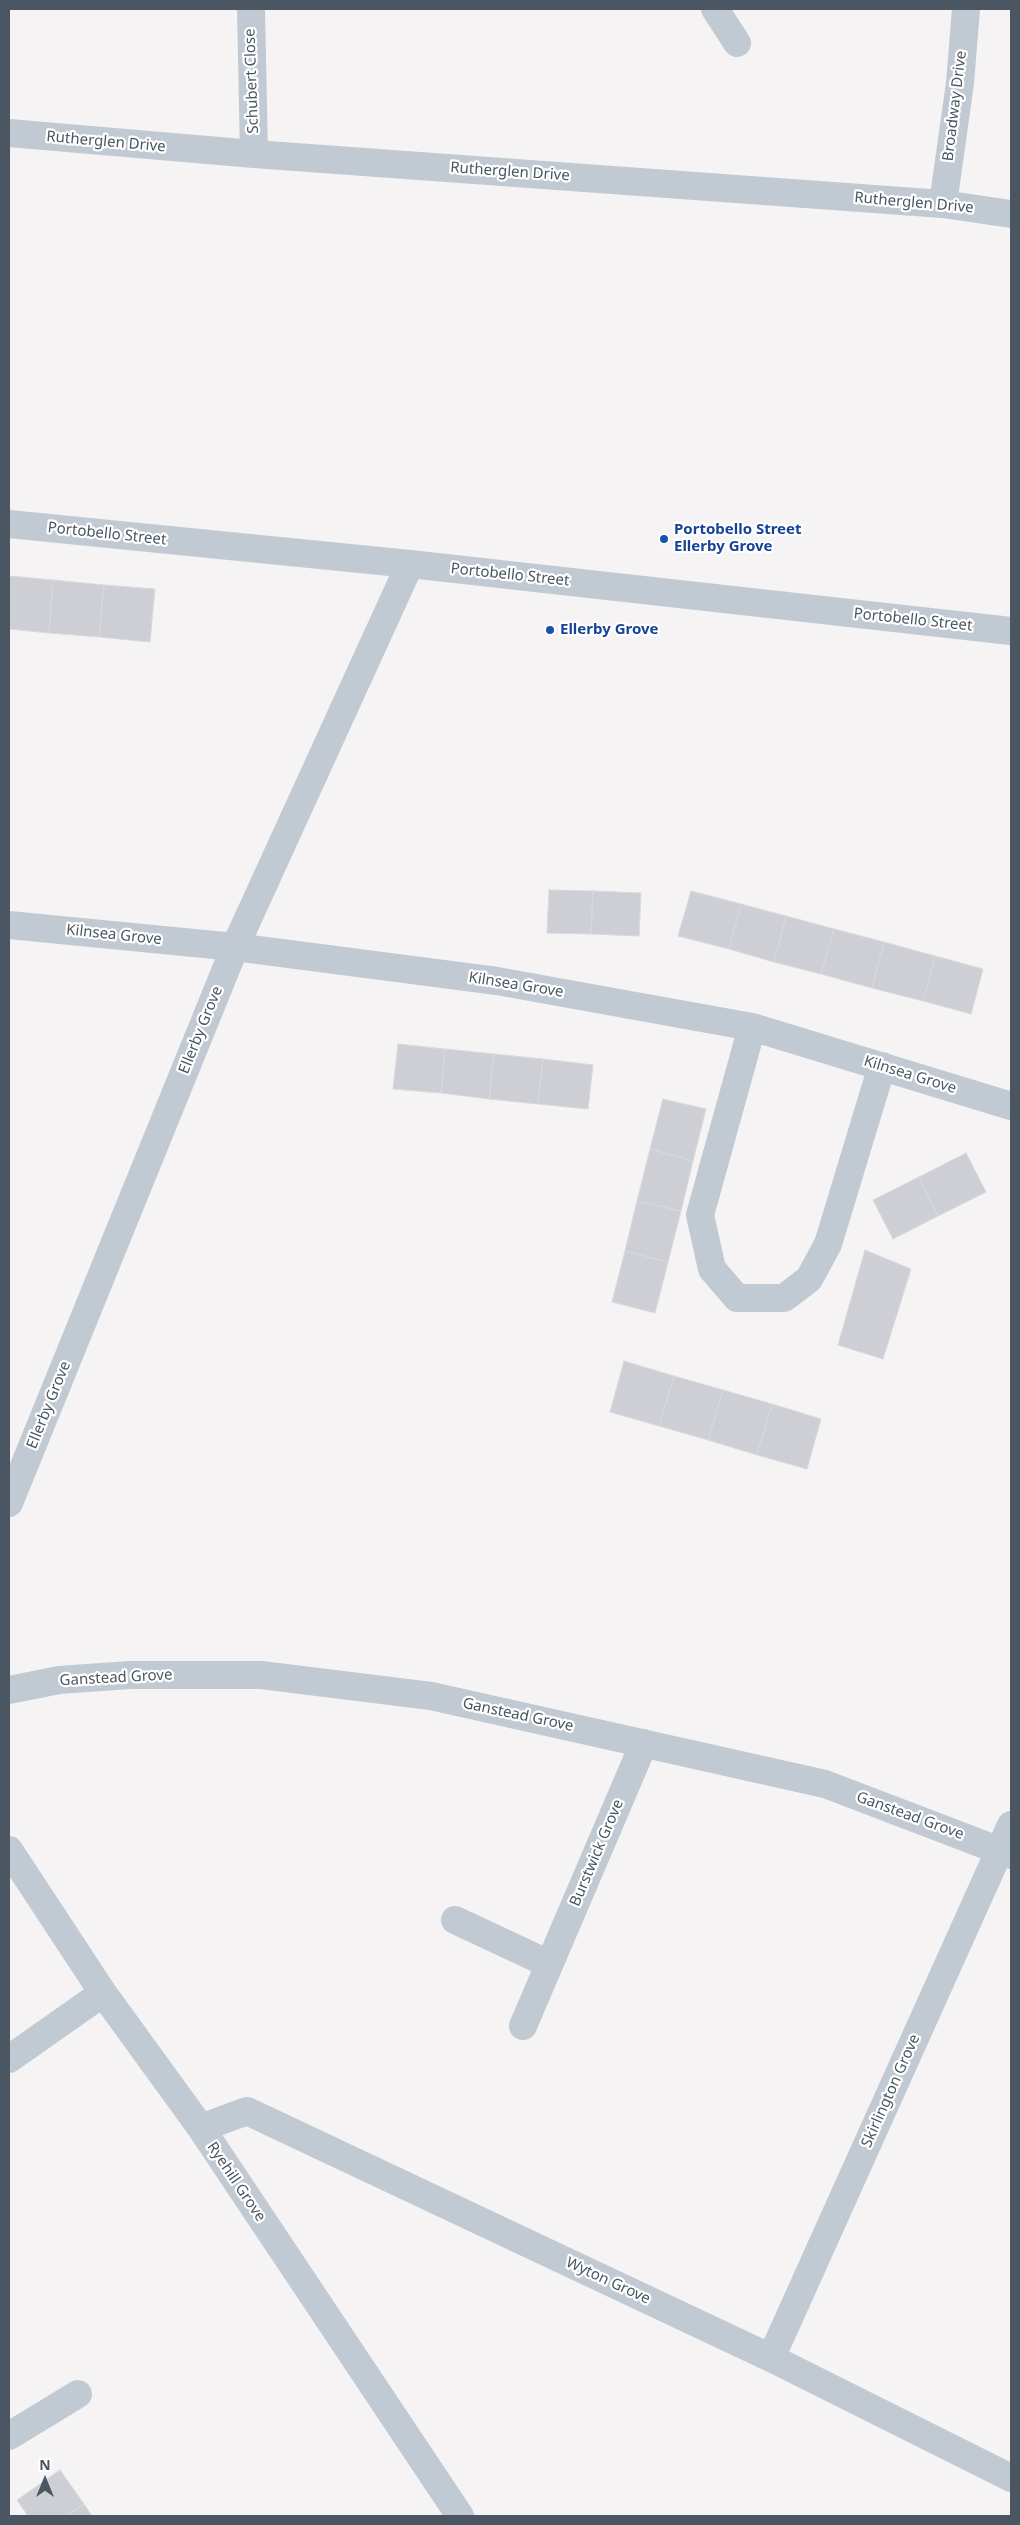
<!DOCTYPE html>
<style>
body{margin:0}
#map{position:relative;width:1020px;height:2525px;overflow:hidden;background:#f5f3f3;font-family:"Noto Sans",sans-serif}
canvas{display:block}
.frame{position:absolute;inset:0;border:10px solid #4a5661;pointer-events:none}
.north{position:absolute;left:20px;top:2455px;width:50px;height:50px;-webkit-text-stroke:4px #fff;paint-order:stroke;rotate:0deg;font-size:14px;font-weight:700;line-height:20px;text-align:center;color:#4a5661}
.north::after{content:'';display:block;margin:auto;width:18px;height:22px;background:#4a5661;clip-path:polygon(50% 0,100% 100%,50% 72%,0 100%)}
</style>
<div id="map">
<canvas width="1020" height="2525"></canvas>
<div class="frame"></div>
<div class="north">N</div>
</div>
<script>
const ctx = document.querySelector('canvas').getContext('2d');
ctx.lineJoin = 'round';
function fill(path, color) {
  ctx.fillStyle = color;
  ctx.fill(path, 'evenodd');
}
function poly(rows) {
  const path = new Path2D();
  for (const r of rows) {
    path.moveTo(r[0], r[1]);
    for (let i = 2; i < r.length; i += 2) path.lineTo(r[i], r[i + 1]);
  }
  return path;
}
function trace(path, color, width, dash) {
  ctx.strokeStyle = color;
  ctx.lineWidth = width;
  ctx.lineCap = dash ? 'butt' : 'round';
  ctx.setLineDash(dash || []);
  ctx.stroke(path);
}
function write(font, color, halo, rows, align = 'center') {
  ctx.font = font + ' "Noto Sans",sans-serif';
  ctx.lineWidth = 4.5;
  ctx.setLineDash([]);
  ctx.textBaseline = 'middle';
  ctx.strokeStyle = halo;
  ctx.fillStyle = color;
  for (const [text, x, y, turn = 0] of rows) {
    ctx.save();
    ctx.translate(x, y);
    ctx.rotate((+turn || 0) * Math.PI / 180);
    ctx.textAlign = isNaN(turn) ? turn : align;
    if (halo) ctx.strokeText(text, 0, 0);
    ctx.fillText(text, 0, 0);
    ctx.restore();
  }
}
const building = poly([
 [9,576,53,580,49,633,9,629,9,576],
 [53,580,104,585,99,637,49,633,53,580],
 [104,585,155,589,150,642,99,637,104,585],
 [549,890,593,891,591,934,547,933,549,890],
 [593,891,641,893,639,936,591,934,593,891],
 [691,891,741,904,729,949,678,936,691,891],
 [741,904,786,916,774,962,729,949,741,904],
 [786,916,834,929,821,974,774,962,786,916],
 [834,929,884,942,872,988,821,974,834,929],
 [884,942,935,956,923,1001,872,988,884,942],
 [935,956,983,969,971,1014,923,1001,935,956],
 [398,1044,445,1049,441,1093,393,1089,398,1044],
 [445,1049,494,1054,489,1099,441,1093,445,1049],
 [494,1054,543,1059,538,1104,489,1099,494,1054],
 [543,1059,593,1065,588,1109,538,1104,543,1059],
 [663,1099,706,1109,693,1161,650,1149,663,1099],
 [650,1149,693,1161,681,1211,637,1201,650,1149],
 [966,1153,986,1192,938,1216,919,1177,966,1153],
 [919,1177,938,1216,893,1239,873,1200,919,1177],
 [637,1201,681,1211,668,1262,625,1251,637,1201],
 [865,1250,911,1269,883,1359,838,1345,865,1250],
 [625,1251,668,1262,655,1313,612,1302,625,1251],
 [624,1361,674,1376,659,1426,610,1412,624,1361],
 [674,1376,723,1390,708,1440,659,1426,674,1376],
 [723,1390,772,1404,757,1455,708,1440,723,1390],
 [772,1404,821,1419,807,1469,757,1455,772,1404],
 [60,2470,84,2504,66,2516,28,2516,17,2500,60,2470],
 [84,2504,92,2516,66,2516,84,2504]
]);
fill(building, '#cdcfd5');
trace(building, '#d7d9de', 1);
trace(poly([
 [251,9,254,154],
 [715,9,737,43],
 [9,133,254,154,943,204,1011,214],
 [943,204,960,83,966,9],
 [9,524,410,564,1011,631],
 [9,925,235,947,497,981,752,1027,1011,1106],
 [752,1027,700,1215,712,1269,737,1298,784,1298,809,1279,828,1244,882,1066],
 [9,1503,235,947,410,564],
 [9,1690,59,1680,130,1675,261,1675,431,1696,825,1784,1011,1855],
 [9,1850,103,1993,201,2128,460,2516],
 [455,1920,549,1964],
 [523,2026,644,1743],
 [9,2059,103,1993],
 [201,2128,247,2111,771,2358,1011,2478],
 [771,2358,1011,1825],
 [9,2436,78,2394]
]), '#c1cad2', 28);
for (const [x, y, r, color] of [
 [664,539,5,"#1a4fb4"],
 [550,630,5,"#1a4fb4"]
]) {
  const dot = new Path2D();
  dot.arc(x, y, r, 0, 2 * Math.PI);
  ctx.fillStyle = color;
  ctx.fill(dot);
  trace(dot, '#fff', 2);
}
write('15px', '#4a5661', '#fff', [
 ["Schubert Close",252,81,-92],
 ["Broadway Drive",955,106,-83],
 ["Rutherglen Drive",106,142,5],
 ["Rutherglen Drive",510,172,4],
 ["Rutherglen Drive",914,203,5],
 ["Portobello Street",107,534,6],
 ["Portobello Street",510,575,6],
 ["Portobello Street",913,620,6],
 ["Kilnsea Grove",114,935,6],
 ["Kilnsea Grove",516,985,9],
 ["Ellerby Grove",201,1030,-68],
 ["Kilnsea Grove",910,1075,17],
 ["Ellerby Grove",49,1405,-68],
 ["Ganstead Grove",116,1678,-3],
 ["Ganstead Grove",518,1715,12],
 ["Ganstead Grove",910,1816,20],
 ["Burstwick Grove",597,1853,-67],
 ["Skirlington Grove",891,2091,-66],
 ["Ryehill Grove",236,2182,56],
 ["Wyton Grove",608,2281,25]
]);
write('bold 15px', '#164399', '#fff', [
 ["Portobello Street",674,530],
 ["Ellerby Grove",674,547],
 ["Ellerby Grove",560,630]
], 'left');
</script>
